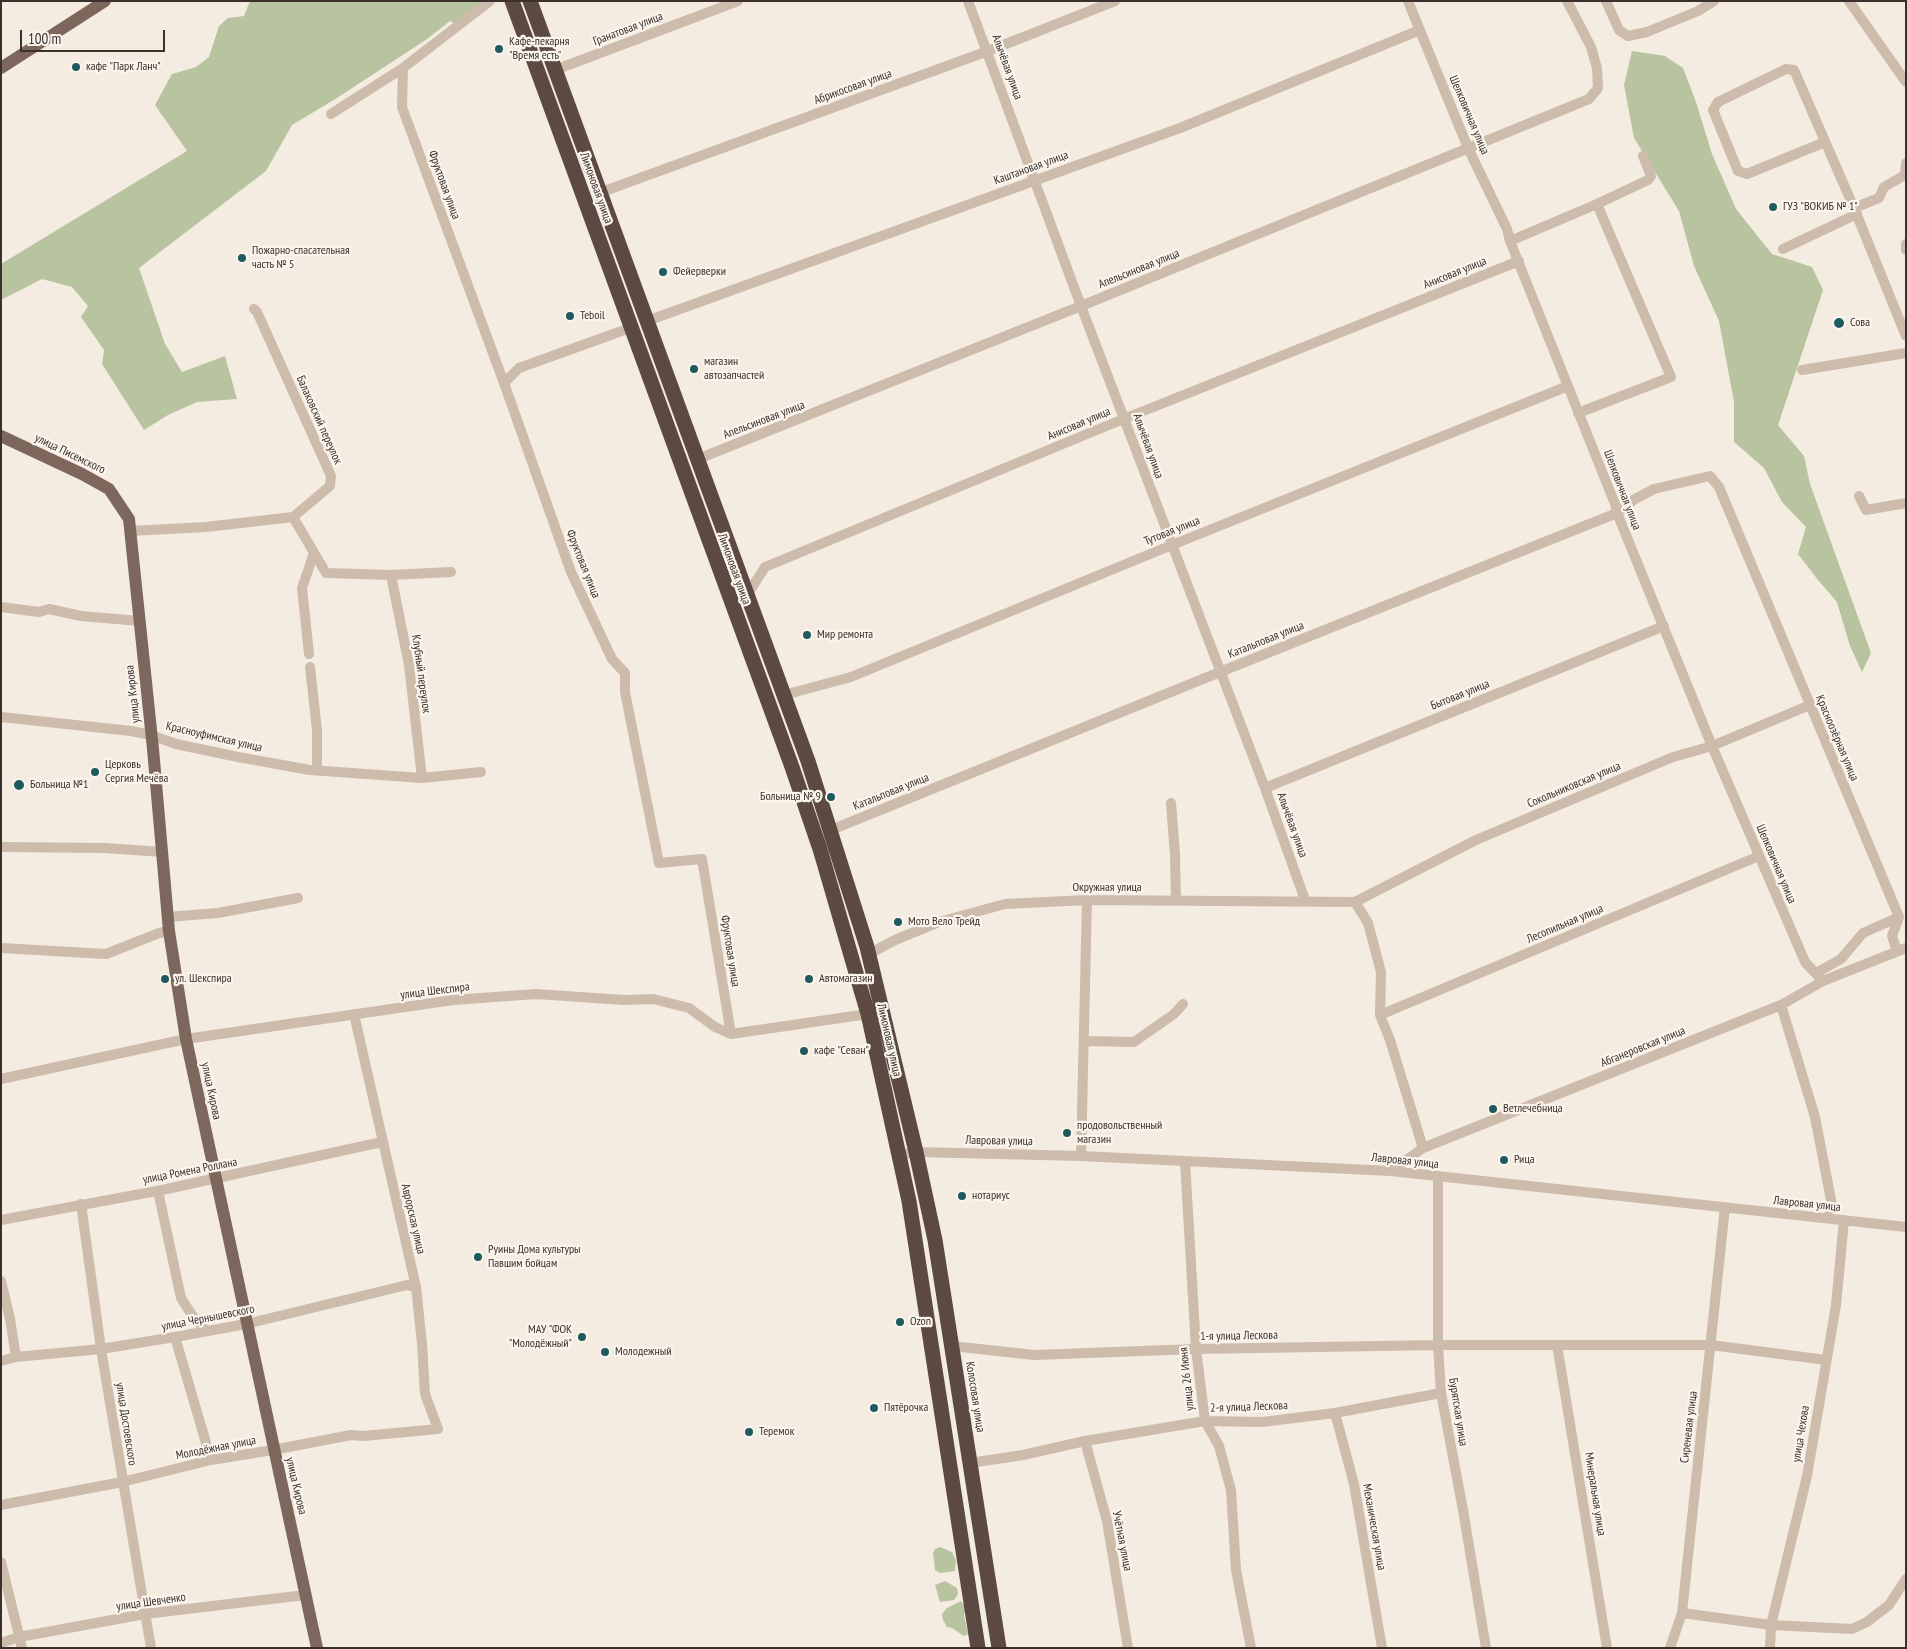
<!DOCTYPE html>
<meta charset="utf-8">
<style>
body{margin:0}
#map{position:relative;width:1907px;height:1649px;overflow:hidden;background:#f4ebe1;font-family:"PT Sans Narrow",sans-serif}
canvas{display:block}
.frame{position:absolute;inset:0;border:2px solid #3b302b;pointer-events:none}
.scale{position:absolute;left:20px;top:30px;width:145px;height:22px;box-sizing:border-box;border:2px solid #3b302b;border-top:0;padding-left:6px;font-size:15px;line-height:18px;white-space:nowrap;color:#3b302b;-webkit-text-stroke:4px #fbf5ee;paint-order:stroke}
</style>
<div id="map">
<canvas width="1907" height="1649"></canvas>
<div class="frame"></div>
<div class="scale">100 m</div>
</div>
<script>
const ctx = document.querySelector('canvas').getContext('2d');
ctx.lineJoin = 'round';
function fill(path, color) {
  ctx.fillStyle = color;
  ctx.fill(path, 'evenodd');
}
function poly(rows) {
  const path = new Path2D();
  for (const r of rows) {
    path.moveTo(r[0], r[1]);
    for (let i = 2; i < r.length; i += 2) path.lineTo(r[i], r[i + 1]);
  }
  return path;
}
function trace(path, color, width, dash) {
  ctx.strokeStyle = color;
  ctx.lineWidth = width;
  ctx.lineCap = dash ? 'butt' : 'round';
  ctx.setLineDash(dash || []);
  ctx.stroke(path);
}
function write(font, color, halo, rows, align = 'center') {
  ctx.font = font + ' "PT Sans Narrow",sans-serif';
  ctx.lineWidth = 4.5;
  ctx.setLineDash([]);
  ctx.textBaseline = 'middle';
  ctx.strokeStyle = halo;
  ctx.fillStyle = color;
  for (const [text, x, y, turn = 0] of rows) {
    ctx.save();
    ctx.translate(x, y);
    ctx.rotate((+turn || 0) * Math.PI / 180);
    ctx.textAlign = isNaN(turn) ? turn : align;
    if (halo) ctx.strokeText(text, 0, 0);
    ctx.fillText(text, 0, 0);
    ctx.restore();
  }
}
fill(poly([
 [250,1,481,1,477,9,455,24,450,21,427,39,337,98,292,125,266,171,139,268,165,344,182,372,225,356,237,399,197,402,168,415,144,430,102,364,104,350,81,317,88,306,72,287,42,279,1,300,1,264,187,151,155,105,172,74,196,67,209,57,219,26,228,18,244,16],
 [1632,51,1665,56,1683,68,1696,102,1712,154,1736,209,1772,254,1812,267,1823,290,1778,425,1804,456,1810,484,1871,653,1862,672,1850,646,1837,602,1818,580,1798,554,1806,527,1782,502,1764,468,1734,442,1734,402,1719,321,1694,266,1679,211,1634,138,1624,85],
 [940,1547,952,1552,956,1560,955,1571,940,1573,935,1570,933,1553,935,1549],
 [945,1581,957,1588,958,1594,954,1600,940,1602,935,1585],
 [961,1601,966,1607,964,1615,968,1634,964,1636,952,1628,947,1627,943,1620,942,1614,947,1608]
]), '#b8c4a0');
trace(poly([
 [968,1,1081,306,1265,788,1305,900],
 [1408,1,1468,148,1507,229,1510,241,1615,504,1617,513,1712,746,1805,962,1823,981],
 [1606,1,1619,30,1628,36,1647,32,1698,11,1714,1],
 [1849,1,1906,82],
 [403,68,402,107,504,383,571,572,612,659,625,673,625,692,659,863,702,859,731,1034],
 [555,70,738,1],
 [331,114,403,68,490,1],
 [1825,142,1747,174,1738,171,1713,110,1718,102,1786,69,1794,70,1854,208,1906,336],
 [599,193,988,51,1115,1],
 [1854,208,1879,198,1884,187,1905,175,1906,163],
 [1510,241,1597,204,1648,180,1651,176,1643,156],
 [1906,244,1906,250],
 [1783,249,1857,214],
 [647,321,1180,128,1420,30],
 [1802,370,1906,353],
 [504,383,519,368,630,328],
 [1578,413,1671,377,1597,204],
 [698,459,1081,306,1589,99,1598,88,1597,68,1591,47,1567,1],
 [1859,496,1866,510,1906,503],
 [293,517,326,573,391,575,451,572],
 [130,531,206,527,293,517,330,486,331,476,257,312,254,309],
 [391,575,409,665,422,778],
 [747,595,765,567,1121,420,1519,261],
 [1,607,39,612,49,609,81,616,140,621],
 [309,654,302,588,314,553],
 [310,667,317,730,317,770],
 [784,695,851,677,1172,545,1568,386],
 [1,717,131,731,151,735,176,744,238,757,310,770,422,778,481,772],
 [1265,788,1664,626],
 [1171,803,1175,855,1176,901],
 [831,830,1220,672,1617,513,1635,499,1654,489,1710,476,1719,487,1899,917,1863,933,1841,959,1816,973],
 [1,847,105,848,162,852],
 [1355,902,1368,923,1381,972,1380,1015,1390,1040,1423,1148],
 [167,917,218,913,298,898],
 [1,948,106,954,159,933,169,931],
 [1897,951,1892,936,1899,917],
 [869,954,895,940,939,922,1005,904,1087,900,1355,902,1476,840,1673,757,1712,746,1810,705],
 [1781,1005,1815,1117,1832,1205,1828,1218],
 [1380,1015,1759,856],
 [1084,1041,1134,1042,1174,1014,1183,1004],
 [1,1079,186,1039,453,1000,536,994,625,1000,653,999,689,1008,715,1027,731,1034,868,1014],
 [899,1155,916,1152,1081,1156,1391,1171,1906,1227],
 [1081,1156,1087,900],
 [1185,1161,1196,1349,1205,1421,1219,1446,1231,1490,1236,1570,1251,1648],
 [1391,1171,1423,1148,1781,1005,1823,981,1906,948],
 [1438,1177,1438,1345,1441,1393,1463,1510,1486,1648],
 [158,1191,181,1298,192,1315,206,1331],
 [81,1204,101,1349,151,1648],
 [1,1220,162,1190,382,1142],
 [1,1281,10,1319,16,1357],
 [175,1337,211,1460],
 [1557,1345,1607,1648],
 [952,1346,1034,1355,1196,1349,1438,1345,1711,1345,1826,1360],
 [1,1361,16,1357,101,1349,175,1337,246,1324,407,1285,416,1287],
 [1335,1413,1354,1484,1382,1648],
 [1085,1441,1107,1521,1128,1648],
 [970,1463,1023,1455,1085,1441,1205,1421,1262,1422,1335,1413,1441,1393],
 [1,1505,122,1482,211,1460,273,1450,351,1435,363,1436,438,1429,425,1394,422,1344,416,1287,354,1014],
 [1,1562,22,1648],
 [1682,1613,1771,1625,1852,1629,1867,1622,1889,1605,1906,1579],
 [1,1643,19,1637,145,1614,305,1595],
 [1670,1648,1682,1613,1725,1207],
 [1770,1648,1771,1625,1807,1476,1836,1305,1844,1220]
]), '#cdbbac', 10);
trace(poly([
 [1,68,105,1],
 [1,436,82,474,109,489,129,519,153,749,169,931,186,1039,317,1648]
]), '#7d675c', 12);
trace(poly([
 [512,1,792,767,820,849,868,1014,909,1201,978,1648],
 [530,1,808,761,867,947,916,1152,935,1240,999,1648]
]), '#5c4a42', 15);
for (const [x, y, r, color] of [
 [499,49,5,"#1f5a5e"],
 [76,67,5,"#1f5a5e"],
 [1773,207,5,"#1f5a5e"],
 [242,258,5,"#1f5a5e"],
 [663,272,5,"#1f5a5e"],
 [570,316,5,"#1f5a5e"],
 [1839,323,6,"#1f5a5e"],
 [694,369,5,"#1f5a5e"],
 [807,635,5,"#1f5a5e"],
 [95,772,5,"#1f5a5e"],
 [19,785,6,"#1f5a5e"],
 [831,797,5,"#1f5a5e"],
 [898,922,5,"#1f5a5e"],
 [165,979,5,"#1f5a5e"],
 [809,979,5,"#1f5a5e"],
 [804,1051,5,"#1f5a5e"],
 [1493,1109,5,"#1f5a5e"],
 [1067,1133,5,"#1f5a5e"],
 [1504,1160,5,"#1f5a5e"],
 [962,1196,5,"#1f5a5e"],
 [478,1257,5,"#1f5a5e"],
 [900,1322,5,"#1f5a5e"],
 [582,1337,5,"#1f5a5e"],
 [605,1352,5,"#1f5a5e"],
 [874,1408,5,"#1f5a5e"],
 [749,1432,5,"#1f5a5e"]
]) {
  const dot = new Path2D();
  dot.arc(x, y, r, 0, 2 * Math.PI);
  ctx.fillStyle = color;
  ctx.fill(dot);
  trace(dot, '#fbf5ee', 2);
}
write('12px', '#3b302b', '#fbf5ee', [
 ["Гранатовая улица",628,29,-21],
 ["Алычёвая улица",1007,67,70],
 ["Абрикосовая улица",853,87,-20],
 ["Шелковичная улица",1469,115,67],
 ["Каштановая улица",1031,168,-20],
 ["Фруктовая улица",444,185,70],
 ["Лимоновая улица",596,188,70],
 ["Апельсиновая улица",1139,269,-22],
 ["Анисовая улица",1455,273,-22],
 ["Балаковский переулок",319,420,66],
 ["Апельсиновая улица",764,420,-21],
 ["Анисовая улица",1079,424,-23],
 ["Алычёвая улица",1148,446,70],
 ["улица Писемского",70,454,26],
 ["Шелковичная улица",1622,490,69],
 ["Тутовая улица",1172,531,-22],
 ["Фруктовая улица",583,564,68],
 ["Лимоновая улица",734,569,70],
 ["Катальповая улица",1266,640,-22],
 ["Клубный переулок",421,674,82],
 ["улица Кирова",133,694,-96],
 ["Бытовая улица",1460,695,-22],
 ["Красноуфимская улица",214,737,13],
 ["Красноозёрная улица",1837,738,67],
 ["Сокольниковская улица",1574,785,-23],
 ["Катальповая улица",891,792,-22],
 ["Алычёвая улица",1292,825,70],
 ["Шелковичная улица",1776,864,67],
 ["Окружная улица",1107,888],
 ["Лесопильная улица",1565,924,-23],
 ["Фруктовая улица",730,951,81],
 ["улица Шекспира",435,991,-7],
 ["Лимоновая улица",889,1040,77],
 ["Абганеровская улица",1643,1047,-22],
 ["улица Кирова",211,1091,78],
 ["Лавровая улица",999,1141,1],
 ["Лавровая улица",1405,1161,6],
 ["улица Ромена Роллана",190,1171,-11],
 ["Лавровая улица",1807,1204,6],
 ["Аврорская улица",413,1219,77],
 ["улица Чернышевского",208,1318,-11],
 ["1-я улица Лескова",1239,1336,-1],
 ["улица 26 Июня",1187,1379,-96],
 ["Колосовая улица",975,1397,81],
 ["2-я улица Лескова",1249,1407,-2],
 ["Бурятская улица",1458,1412,81],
 ["улица Достоевского",126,1424,81],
 ["Сиреневая улица",1689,1427,-83],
 ["улица Чехова",1801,1434,-81],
 ["Молодёжная улица",216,1448,-11],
 ["улица Кирова",296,1486,77],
 ["Минеральная улица",1595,1494,81],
 ["Механическая улица",1374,1527,80],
 ["Учётная улица",1122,1541,79],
 ["улица Шевченко",151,1602,-8]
]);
write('12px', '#3b302b', '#fbf5ee', [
 ["Кафе-пекарня",509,42],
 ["\"Время есть\"",509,56],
 ["кафе \"Парк Ланч\"",86,67],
 ["ГУЗ \"ВОКИБ № 1\"",1783,207],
 ["Пожарно-спасательная",252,251],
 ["часть № 5",252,265],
 ["Фейерверки",673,272],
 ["Teboil",580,316],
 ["Сова",1850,323],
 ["магазин",704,362],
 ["автозапчастей",704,376],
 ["Мир ремонта",817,635],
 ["Церковь",105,765],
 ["Сергия Мечёва",105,779],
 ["Больница №1",30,785],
 ["Больница № 9",821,797,"right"],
 ["Мото Вело Трейд",908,922],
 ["ул. Шекспира",175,979],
 ["Автомагазин",819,979],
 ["кафе \"Севан\"",814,1051],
 ["Ветлечебница",1503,1109],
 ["продовольственный",1077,1126],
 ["магазин",1077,1140],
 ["Рица",1514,1160],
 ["нотариус",972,1196],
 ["Руины Дома культуры",488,1250],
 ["Павшим бойцам",488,1264],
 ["Ozon",910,1322],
 ["МАУ \"ФОК",572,1330,"right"],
 ["\"Молодёжный\"",572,1344,"right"],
 ["Молодежный",615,1352],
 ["Пятёрочка",884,1408],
 ["Теремок",759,1432]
], 'left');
</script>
